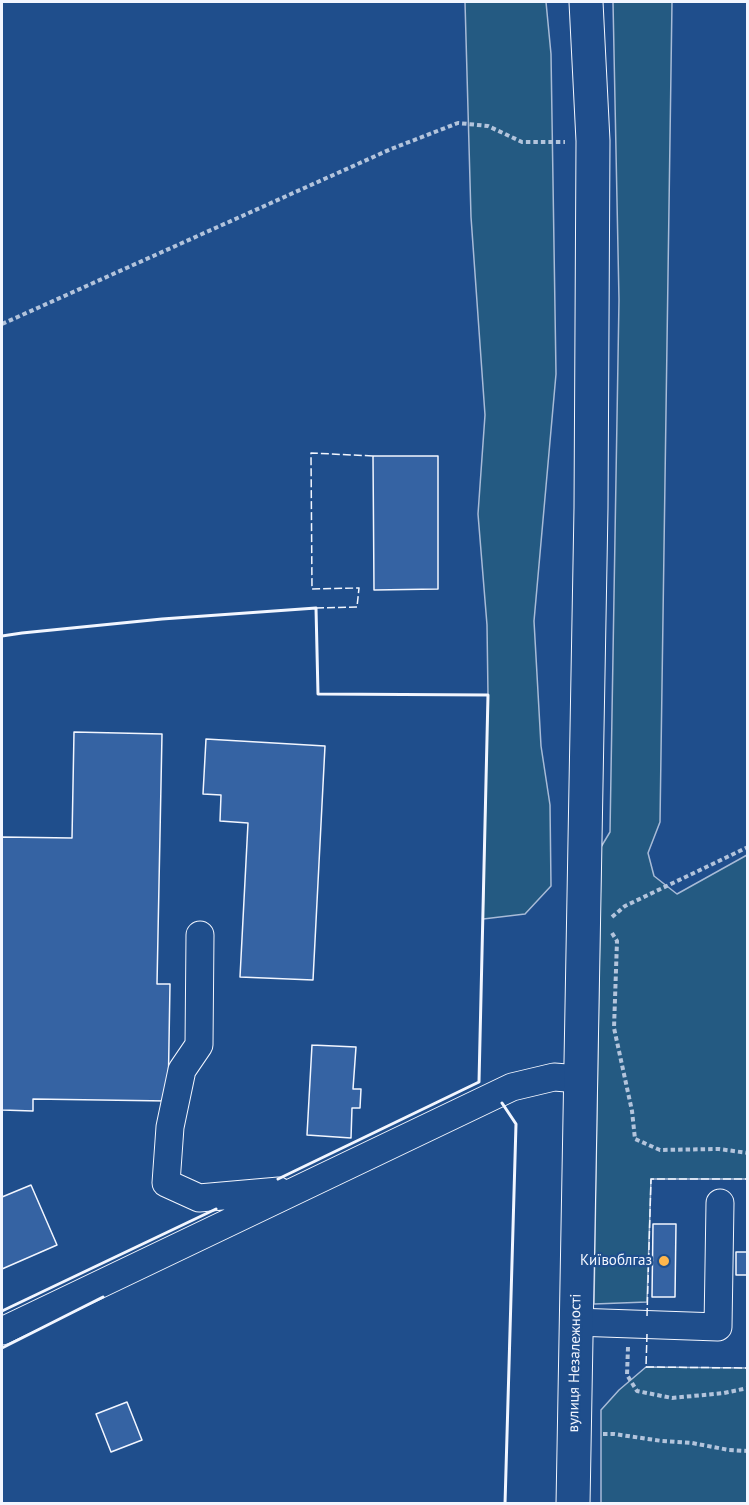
<!DOCTYPE html>
<meta charset="utf-8">
<style>
body{margin:0}
#map{position:relative;width:749px;height:1505px;overflow:hidden;background:#1f4e8c;font-family:"PT Sans",sans-serif}
canvas{display:block}
.frame{position:absolute;inset:0;border:3px solid #f2f6ff;pointer-events:none}
</style>
<div id="map">
<canvas width="749" height="1505"></canvas>
<div class="frame"></div>
</div>
<script>
const ctx = document.querySelector('canvas').getContext('2d');
ctx.lineJoin = 'round';
function fill(path, color) {
  ctx.fillStyle = color;
  ctx.fill(path, 'evenodd');
}
function poly(rows) {
  const path = new Path2D();
  for (const r of rows) {
    path.moveTo(r[0], r[1]);
    for (let i = 2; i < r.length; i += 2) path.lineTo(r[i], r[i + 1]);
  }
  return path;
}
function trace(path, color, width, dash) {
  ctx.strokeStyle = color;
  ctx.lineWidth = width;
  ctx.lineCap = dash ? 'butt' : 'round';
  ctx.setLineDash(dash || []);
  ctx.stroke(path);
}
function write(font, color, halo, rows, align = 'center') {
  ctx.font = font + ' "PT Sans",sans-serif';
  ctx.lineWidth = 4.5;
  ctx.setLineDash([]);
  ctx.textBaseline = 'middle';
  ctx.strokeStyle = halo;
  ctx.fillStyle = color;
  for (const [text, x, y, turn = 0] of rows) {
    ctx.save();
    ctx.translate(x, y);
    ctx.rotate((+turn || 0) * Math.PI / 180);
    ctx.textAlign = isNaN(turn) ? turn : align;
    if (halo) ctx.strokeText(text, 0, 0);
    ctx.fillText(text, 0, 0);
    ctx.restore();
  }
}
const green = poly([
 [465,2,546,2,551,54,556,374,534,621,541,746,550,805,551,886,525,914,483,919,488,695,487,625,478,514,485,415,471,217,465,2],
 [613,2,672,2,660,822,648,853,654,876,677,894,747,855,747,1179,651,1179,647,1302,594,1304,601,847,610,832,619,300,613,2],
 [646,1367,747,1368,747,1503,601,1503,601,1410,619,1390,646,1367]
]);
fill(green, '#245a82');
trace(green, '#a8bbd7', 1.5);
const building = poly([
 [373,456,438,456,438,589,374,590,373,456],
 [74,732,162,734,157,984,170,984,168,1101,33,1099,33,1111,2,1110,2,837,72,838,74,732],
 [206,739,325,746,313,980,240,977,248,823,220,821,221,795,203,794,206,739],
 [312,1045,356,1047,353,1089,361,1089,360,1108,352,1108,351,1138,307,1135,312,1045],
 [31,1185,57,1245,2,1269,2,1197,31,1185],
 [653,1224,676,1224,675,1297,652,1297,653,1224],
 [736,1252,748,1252,748,1275,736,1275,736,1252],
 [127,1402,142,1440,111,1452,96,1414,127,1402]
]);
fill(building, '#3563a3');
trace(building, '#f2f6ff', 1.5);
const minor = poly([
 [200,935,199,1045,182,1070,170,1127,166,1183,199,1198,279,1191],
 [575,1322,718,1327,720,1203],
 [2,1331,512,1087,554,1077,580,1079]
]);
const major = poly([
 [573,1504,591,508,593,141,586,2]
]);
trace(minor, '#f2f6ff', 29);
trace(major, '#f2f6ff', 35);
trace(poly([
 [2,324,391,149,458,123,488,126,522,142,565,142],
 [612,917,625,906,748,847],
 [612,933,617,941,614,1028,632,1111,635,1139,660,1150,719,1149,748,1153],
 [628,1347,627,1375,637,1391,672,1398,724,1393,748,1388],
 [603,1434,614,1434,662,1441,692,1443,729,1450,748,1451]
]), '#b3c4dc', 4, [4.5, 3]);
trace(minor, '#1f4e8c', 27);
trace(major, '#1f4e8c', 33);
trace(poly([
 [316,608,357,607,359,588,312,589,311,453,373,456],
 [647,1316,651,1179,748,1179],
 [647,1334,646,1367,748,1368]
]), '#f2f6ff', 1.5, [8, 3]);
trace(poly([
 [2,636,22,633,162,619,316,608,318,694,488,695,479,1082,278,1179],
 [502,1103,516,1124,505,1504],
 [2,1311,216,1209],
 [2,1348,103,1297]
]), '#f2f6ff', 3);
for (const [x, y, r, color] of [
 [664,1261,6,"#ffb74d"]
]) {
  const dot = new Path2D();
  dot.arc(x, y, r, 0, 2 * Math.PI);
  ctx.fillStyle = color;
  ctx.fill(dot);
  trace(dot, '#1f4e8c', 2);
}
write('15px', '#f2f6ff', '#1f4e8c', [
 ["Київоблгаз",652,1261]
], 'right');
write('15px', '#f2f6ff', '#1f4e8c', [
 ["вулиця Незалежності",575,1363,-89]
]);
</script>
